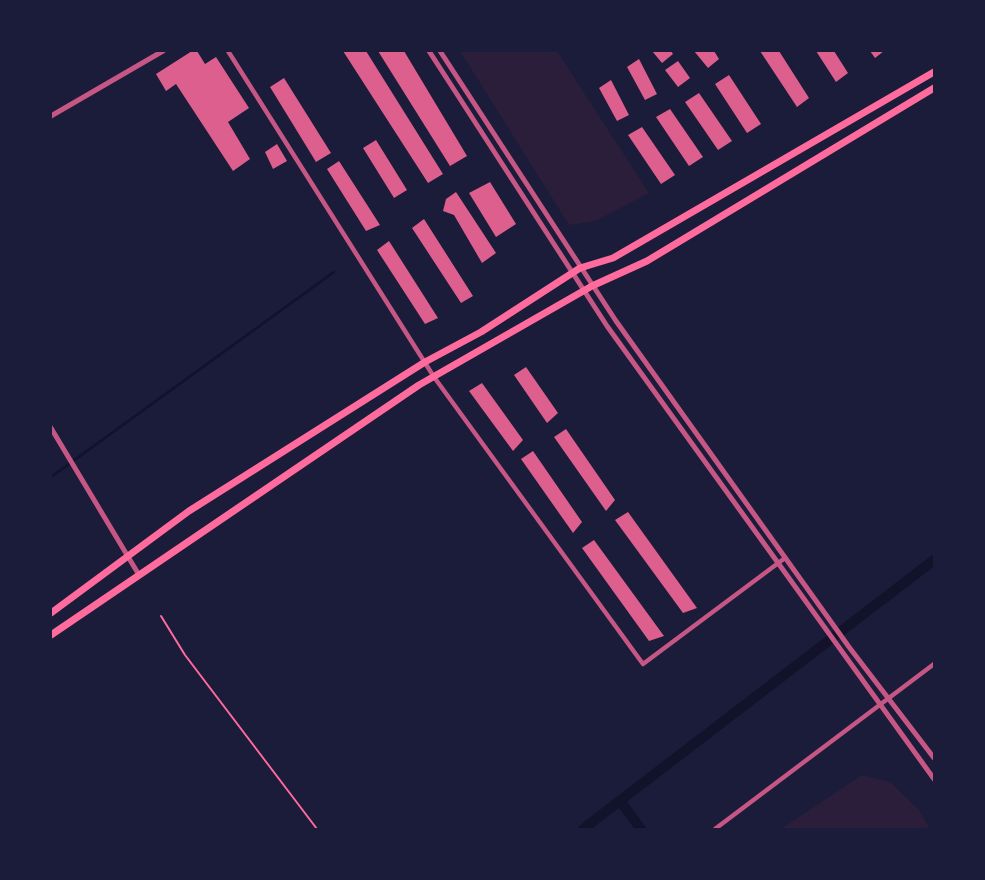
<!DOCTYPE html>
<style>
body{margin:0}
#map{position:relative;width:985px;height:880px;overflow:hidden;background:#1b1b3a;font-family:"Sofia Sans Condensed",sans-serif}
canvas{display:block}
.frame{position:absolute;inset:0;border:52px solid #1b1b3a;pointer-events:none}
</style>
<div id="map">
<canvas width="985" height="880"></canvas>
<div class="frame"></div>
</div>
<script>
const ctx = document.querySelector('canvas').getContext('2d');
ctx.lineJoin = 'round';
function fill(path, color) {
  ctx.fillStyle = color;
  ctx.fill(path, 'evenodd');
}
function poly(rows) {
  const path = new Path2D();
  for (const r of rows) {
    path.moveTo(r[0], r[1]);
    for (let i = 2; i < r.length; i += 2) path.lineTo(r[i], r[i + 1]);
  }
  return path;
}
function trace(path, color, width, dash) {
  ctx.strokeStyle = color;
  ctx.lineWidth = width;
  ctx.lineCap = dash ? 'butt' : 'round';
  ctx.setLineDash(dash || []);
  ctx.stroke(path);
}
fill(poly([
 [460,51,557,51,649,193,596,221,569,225],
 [862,775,890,782,919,810,930,829,781,829]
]), '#2a1e3b');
trace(poly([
 [51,477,334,272]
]), '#12122b', 2.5);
trace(poly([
 [620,801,641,829],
 [583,829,934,560]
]), '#12122b', 10);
fill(poly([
 [192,51,197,51,205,64,216,57,249,108,228,122,250,159,233,171,176,84,166,91,156,74],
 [343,51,366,51,443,174,428,183],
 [378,51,404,51,467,156,450,166],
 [652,51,671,51,673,54,662,63],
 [694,51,714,51,719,59,708,68],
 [760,51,779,51,809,98,797,107],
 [816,51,834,51,848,73,836,82],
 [870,51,884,51,875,58],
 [639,59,657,94,645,100,627,67],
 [678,61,690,78,678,87,665,70],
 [729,75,761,124,747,133,715,84],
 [284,78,331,153,316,162,270,87],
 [611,80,629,115,617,121,599,88],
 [699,93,732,141,718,150,685,102],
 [670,109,703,157,689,166,656,117],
 [642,127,675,175,661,184,628,135],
 [376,140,407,190,394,198,363,148],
 [277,144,287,161,273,169,265,152],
 [339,161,380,225,366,231,327,169],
 [490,182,516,224,496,237,469,193],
 [456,192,496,253,482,263,454,215,443,211,446,199],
 [424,219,473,296,461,303,412,228],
 [389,241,438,318,425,324,377,250],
 [526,367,558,413,547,423,514,375],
 [482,383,523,440,513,451,469,391],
 [566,429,615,500,606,511,554,437],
 [533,451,582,522,573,533,521,459],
 [628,512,697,608,683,613,615,520],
 [594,540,664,636,649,641,582,548]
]), '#dd5f8e');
trace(poly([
 [161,616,185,655,317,829]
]), '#ff6b9d', 2);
trace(poly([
 [228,51,434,377,643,664,785,558],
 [715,829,934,664]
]), '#c65784', 4.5);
trace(poly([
 [429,51,607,326,934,779],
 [440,51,616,321,849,647,934,758],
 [51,116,163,51],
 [51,428,139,575]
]), '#c65784', 5);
trace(poly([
 [51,613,189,511,425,362,481,332,580,268,613,258,934,72],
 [51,635,419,385,592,286,647,261,934,88]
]), '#ff6b9d', 7);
</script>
